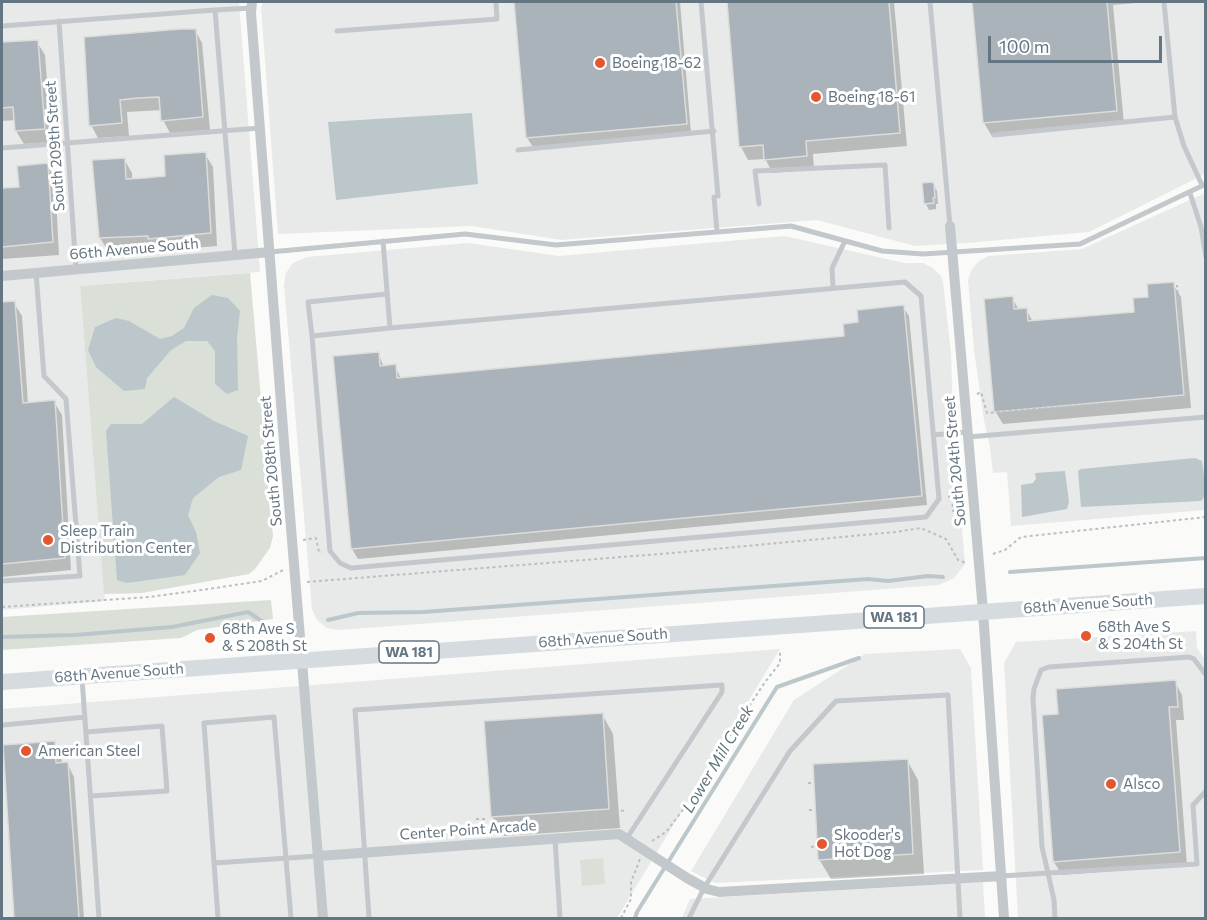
<!DOCTYPE html>
<style>
body{margin:0}
#map{position:relative;width:1207px;height:920px;overflow:hidden;background:#fafaf8;font-family:Commissioner,sans-serif}
canvas{display:block}
.frame{position:absolute;inset:0;border:3px solid #657683;pointer-events:none}
.scale{position:absolute;left:988px;top:36px;width:174px;height:27px;box-sizing:border-box;border:3px solid #657683;border-top:0;padding-left:8px;font-size:18px;line-height:21px;white-space:nowrap;color:#657683;-webkit-text-stroke:4px #fff;paint-order:stroke}
</style>
<div id="map">
<canvas width="1207" height="920"></canvas>
<div class="frame"></div>
<div class="scale">100 m</div>
</div>
<script>
const ctx = document.querySelector('canvas').getContext('2d');
ctx.lineJoin = 'round';
function fill(path, color) {
  ctx.fillStyle = color;
  ctx.fill(path, 'evenodd');
}
function poly(rows) {
  const path = new Path2D();
  for (const r of rows) {
    path.moveTo(r[0], r[1]);
    for (let i = 2; i < r.length; i += 2) path.lineTo(r[i], r[i + 1]);
  }
  return path;
}
function trace(path, color, width, dash) {
  ctx.strokeStyle = color;
  ctx.lineWidth = width;
  ctx.lineCap = dash ? 'butt' : 'round';
  ctx.setLineDash(dash || []);
  ctx.stroke(path);
}
function write(font, color, halo, rows, align = 'center') {
  ctx.font = font + ' Commissioner,sans-serif';
  ctx.lineWidth = 6;
  ctx.setLineDash([]);
  ctx.textBaseline = 'middle';
  ctx.strokeStyle = halo;
  ctx.fillStyle = color;
  for (const [text, x, y, turn = 0] of rows) {
    ctx.save();
    ctx.translate(x, y);
    ctx.rotate((+turn || 0) * Math.PI / 180);
    ctx.textAlign = isNaN(turn) ? turn : align;
    if (halo) ctx.strokeText(text, 0, 0);
    ctx.fillText(text, 0, 0);
    ctx.restore();
  }
}
fill(poly([
 [2,2,239,2,260,272,80,286,105,601,2,610],
 [263,2,1205,2,1205,174,1089,232,967,243,915,246,817,220,561,240,472,226,278,234,261,8],
 [1205,193,1205,510,1011,526,1007,472,993,473,990,447,984,420,974,350,968,280,972,269,979,261,989,256,1082,249],
 [785,236,904,263,923,263,933,268,941,276,943,282,951,353,953,422,965,564,954,578,939,585,339,630,327,628,317,620,312,609,284,285,286,273,293,263,307,257,468,243,559,256],
 [1196,631,1197,648,1206,661,1205,918,1018,918,1004,663,1016,642],
 [780,649,617,918,2,918,2,709],
 [960,649,971,668,983,870,715,883,691,871,794,700,865,654],
 [983,882,985,918,682,918,690,899]
]), '#e8e9e9');
fill(poly([
 [250,273,273,536,270,548,255,569,249,574,142,593,104,594,80,286],
 [271,600,273,619,197,630,181,638,2,650,2,617],
 [603,858,605,884,582,886,580,860]
]), '#dadfd7');
fill(poly([
 [472,113,478,184,336,200,328,122],
 [212,295,228,298,240,311,237,338,238,390,227,394,215,384,215,351,207,341,186,341,171,350,147,378,145,389,124,391,96,367,88,350,95,327,116,318,129,321,160,339,172,336,184,328,194,308],
 [174,397,214,421,248,436,241,470,219,477,193,498,188,515,196,532,200,553,185,575,127,583,117,580,106,431,111,424,142,424],
 [1195,458,1202,461,1205,483,1205,496,1201,501,1081,507,1078,471,1081,469],
 [1065,471,1069,502,1067,509,1022,517,1021,485,1033,483,1036,479,1035,473]
]), '#bbc7cb');
fill(poly([
 [515,2,680,2,691,133,533,147,527,138],
 [728,2,894,2,907,146,813,154,814,169,773,173,765,159,748,160,741,147],
 [974,2,1147,2,1113,5,1124,124,992,136,984,123],
 [195,30,202,43,210,130,170,133,163,120,162,110,127,112,129,136,98,138,91,125],
 [37,42,45,55,52,142,24,144,16,131,16,120,2,121,2,44],
 [205,154,213,167,217,246,157,251,155,249,108,251,100,238,124,159,132,173,132,180,167,177],
 [47,165,55,178,59,255,2,259,2,189,20,188],
 [933,185,937,191,938,204,936,204,936,209,929,210,926,204],
 [1173,284,1181,297,1191,408,1003,424,995,411,1012,298,1019,310,1026,309,1033,322,1136,313,1149,298],
 [14,303,22,316,28,404,54,402,62,415,71,570,2,577,2,304],
 [903,307,909,316,927,505,358,559,352,549,334,357,378,353,384,367,395,366,401,379,846,338,860,323],
 [1175,682,1182,695,1184,720,1176,720,1187,865,1062,875,1054,862,1060,715],
 [602,714,613,734,620,828,504,836,492,817],
 [54,743,61,756,62,764,67,763,74,777,84,918,16,918,4,746],
 [907,760,918,780,924,874,831,879,819,859]
]), '#0003');
trace(poly([
 [1010,572,1206,558],
 [328,620,358,613,423,612,868,579,888,581,928,576,943,577],
 [2,637,75,635,172,627,248,612,263,622],
 [635,918,637,912,777,687,859,658]
]), '#bbc7cb', 4);
const building = poly([
 [514,2,676,2,687,124,526,138,514,2],
 [727,2,889,2,900,133,806,141,807,156,764,160,763,145,739,147,727,2],
 [972,2,1107,2,1117,111,983,123,972,2],
 [180,29,196,29,203,117,161,121,159,97,138,98,120,100,122,123,89,126,84,37,180,29],
 [38,40,45,129,15,131,13,107,2,108,2,42,38,40],
 [206,152,211,233,148,239,148,236,99,238,92,160,125,158,126,179,144,178,165,176,164,155,206,152],
 [48,163,53,242,2,247,2,188,19,187,17,166,48,163],
 [932,182,934,184,935,198,933,198,934,203,924,204,922,183,932,182],
 [1174,282,1184,395,994,412,984,299,1013,296,1014,309,1027,308,1028,321,1134,312,1133,298,1148,297,1147,284,1174,282],
 [15,301,23,403,55,400,65,558,2,564,2,302,15,301],
 [904,305,922,496,351,549,333,356,379,352,380,366,396,364,397,378,844,336,843,324,858,322,857,310,904,305],
 [1176,680,1178,707,1169,707,1180,852,1053,862,1042,715,1058,714,1056,689,1176,680],
 [603,713,609,809,491,817,484,721,603,713],
 [55,741,56,763,68,762,79,918,14,918,3,745,55,741],
 [908,759,913,854,818,860,813,764,908,759]
]);
fill(building, '#aab3b9');
trace(building, '#dcdcda', 1.5);
trace(poly([
 [977,394,981,392,987,413,1186,397,1177,285],
 [948,497,952,496,953,511,961,510],
 [303,540,316,538,319,552,322,552],
 [993,554,1005,550,1021,537,1206,517],
 [307,582,672,553,895,532,921,528,946,539,958,560,966,563],
 [2,607,149,597,201,590,262,581,285,569],
 [808,783,814,783],
 [809,810,815,810],
 [615,812,627,810],
 [596,813,596,825],
 [582,814,583,826],
 [541,817,542,829],
 [554,817,555,828],
 [528,818,529,830],
 [476,819,486,819],
 [514,819,515,830],
 [500,820,501,832],
 [652,841,666,832,698,790,729,737,765,682,780,663,780,652],
 [811,847,817,846],
 [621,918,631,899,631,882,640,859]
]), '#bbbfc2', 2, [3, 3]);
trace(poly([
 [701,2,718,196],
 [930,2,950,226],
 [1164,2,1175,117,1184,146,1202,185],
 [215,10,252,8],
 [59,21,76,269],
 [2,26,215,10,235,255],
 [337,31,497,19,496,2],
 [994,135,1175,117],
 [2,148,260,128],
 [518,150,714,131],
 [1190,193,1201,227,1206,257],
 [714,197,717,231],
 [759,204,755,171,885,165,889,228],
 [383,241,390,328,312,336,330,551,340,563,351,568,926,517,939,499,921,296,905,282,390,328],
 [270,252,465,234,556,245,791,226,882,251,923,254,1080,244,1206,184],
 [833,288,832,268,845,241],
 [312,336,308,302,387,294],
 [933,435,968,432],
 [968,437,1206,417],
 [2,581,80,576,66,399,44,376,36,273],
 [82,678,99,918],
 [4,725,85,717],
 [86,732,162,726,167,791,91,796],
 [555,839,560,918],
 [214,863,318,856],
 [1002,876,1048,873,1042,847,1033,698,1034,689,1041,670,1049,667,1189,657,1194,659,1206,675],
 [218,918,204,723,274,717,291,918],
 [369,918,355,710,722,685,722,692,627,838],
 [689,918,704,888,790,751,836,701,948,695,960,918],
 [1055,918,1054,900,1048,873,1197,864,1193,805,1206,791]
]), '#c3c8cc', 5);
trace(poly([
 [252,2,251,13,284,442,323,918],
 [950,226,983,611,1004,918],
 [2,276,270,252],
 [319,856,619,834,687,878,707,889,719,892,1002,876]
]), '#c3c8cc', 10);
trace(poly([
 [2,682,1206,596]
]), '#d6dbdf', 16);
for (const [x, y, r, color] of [
 [600,63,6,"#e4572e"],
 [816,97,6,"#e4572e"],
 [48,540,6,"#e4572e"],
 [1086,636,6,"#e4572e"],
 [210,638,6,"#e4572e"],
 [26,751,6,"#e4572e"],
 [1111,784,6,"#e4572e"],
 [822,844,6,"#e4572e"]
]) {
  const dot = new Path2D();
  dot.arc(x, y, r, 0, 2 * Math.PI);
  ctx.fillStyle = color;
  ctx.fill(dot);
  trace(dot, '#fff', 2);
}
for (const [x, y, w] of [
 [894,617,60],
 [409,652,60]
]) {
  const box = new Path2D();
  box.roundRect(x - w / 2, y - 11, w, 22, 4.5);
  ctx.fillStyle = '#fff';
  ctx.fill(box);
  trace(box, '#657683', 1.5);
}
write('bold 14px', '#657683', null, [
 ["WA 181",894,617],
 ["WA 181",409,652]
]);
write('15px', '#657683', '#fff', [
 ["Boeing 18-62",612,63],
 ["Boeing 18-61",828,97],
 ["Sleep Train",60,531],
 ["Distribution Center",60,548],
 ["68th Ave S",1098,627],
 ["& S 204th St",1098,644],
 ["68th Ave S",222,629],
 ["& S 208th St",222,646],
 ["American Steel",38,751],
 ["Alsco",1123,784],
 ["Skooder's",834,835],
 ["Hot Dog",834,852]
], 'left');
write('15px', '#657683', '#fff', [
 ["South 209th Street",55,146,-94],
 ["66th Avenue South",134,249,-5],
 ["South 208th Street",271,461,-95],
 ["South 204th Street",955,461,-95],
 ["68th Avenue South",1088,604,-4],
 ["68th Avenue South",603,638,-4],
 ["68th Avenue South",119,673,-4],
 ["Center Point Arcade",468,830,-4]
]);
write('italic 16px', '#60757c', '#fff', [
 ["Lower Mill Creek",718,759,-59]
]);
</script>
